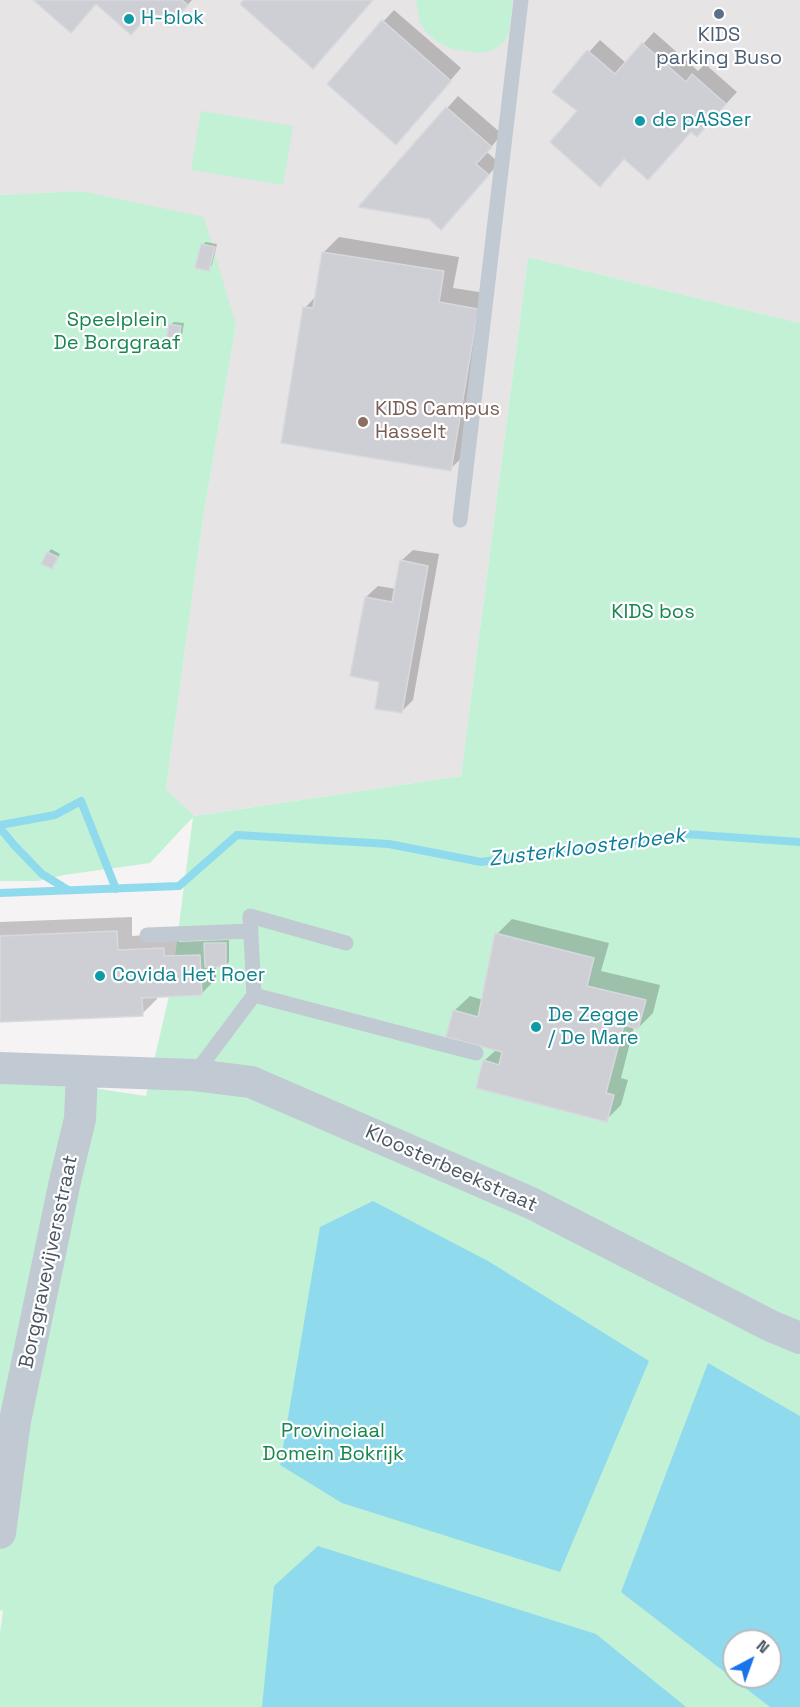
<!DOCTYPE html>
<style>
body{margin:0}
#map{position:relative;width:800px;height:1707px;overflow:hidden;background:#f5f3f3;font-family:"Space Grotesk",sans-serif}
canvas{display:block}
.north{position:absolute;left:722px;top:1629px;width:60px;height:60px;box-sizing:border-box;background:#fff;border:2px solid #b7bbc0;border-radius:50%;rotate:41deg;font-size:16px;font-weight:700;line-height:24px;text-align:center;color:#4a5661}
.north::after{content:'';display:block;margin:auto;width:21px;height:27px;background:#1a73e8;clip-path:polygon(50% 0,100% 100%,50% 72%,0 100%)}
</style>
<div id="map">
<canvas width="800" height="1707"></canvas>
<div class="north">N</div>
</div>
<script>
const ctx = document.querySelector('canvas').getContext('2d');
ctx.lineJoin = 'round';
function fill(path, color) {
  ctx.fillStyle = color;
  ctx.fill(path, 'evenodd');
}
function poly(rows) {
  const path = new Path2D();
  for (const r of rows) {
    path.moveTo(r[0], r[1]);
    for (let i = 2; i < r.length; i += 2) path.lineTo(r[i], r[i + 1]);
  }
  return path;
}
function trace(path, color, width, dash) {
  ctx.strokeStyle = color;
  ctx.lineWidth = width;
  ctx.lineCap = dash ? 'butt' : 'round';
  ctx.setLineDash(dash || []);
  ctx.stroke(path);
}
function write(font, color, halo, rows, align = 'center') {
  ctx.font = font + ' "Space Grotesk",sans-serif';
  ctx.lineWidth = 4.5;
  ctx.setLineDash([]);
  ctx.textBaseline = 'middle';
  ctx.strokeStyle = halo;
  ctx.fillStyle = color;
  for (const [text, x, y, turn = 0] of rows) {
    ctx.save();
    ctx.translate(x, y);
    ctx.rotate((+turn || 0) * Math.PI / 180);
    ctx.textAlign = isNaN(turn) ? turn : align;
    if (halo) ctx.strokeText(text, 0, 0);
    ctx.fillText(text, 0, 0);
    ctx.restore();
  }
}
fill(poly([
 [0,0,800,0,800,323,528,257,461,776,193,816,166,789,203,518,236,325,81,191,0,195]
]), '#e6e4e5');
fill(poly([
 [416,0,513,0,509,33,502,44,491,51,479,53,452,49,438,42,427,33,420,23],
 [201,111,293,126,283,185,191,170],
 [81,191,204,217,236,325,203,518,166,789,194,816,461,776,528,257,800,323,800,1707,0,1707,0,1633,3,1611,0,1610,0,1082,59,1083,146,1096,171,987,193,817,150,863,64,875,38,881,0,881,0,195],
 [734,1641,770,1641,770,1677,734,1677]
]), '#c3f1d5');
fill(poly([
 [373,1201,488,1261,649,1361,560,1572,342,1503,280,1465,320,1227],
 [708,1363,800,1416,800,1707,770,1707,621,1592],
 [734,1641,770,1641,770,1677,734,1677],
 [318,1546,596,1634,686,1707,262,1707,274,1586]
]), '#90daee');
fill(poly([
 [36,0,192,0,170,24,153,10,97,3],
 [394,10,461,68,407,131,383,22],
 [654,32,698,71,705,64,737,92,697,135,691,130,579,111,554,91,600,40,626,63],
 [458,96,502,134,487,152,499,163,453,216,429,217,361,206],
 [339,237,459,257,453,288,492,294,466,454,450,469,305,308,316,296,324,252],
 [206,242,217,244,212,265,209,269,202,245],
 [174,322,184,323,181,341,177,345,170,325],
 [51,549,60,554,55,564,52,567,48,553],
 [413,550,439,554,413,700,401,712,381,681,366,597,378,586,396,589,401,561],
 [132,917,132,936,178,933,179,942,229,940,229,962,226,965,216,966,216,979,201,994,157,996,157,999,142,1014,0,1021,0,922],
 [512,919,609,943,601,971,660,985,653,1013,638,1028,634,1027,621,1078,628,1080,621,1105,606,1120,484,1061,497,1049,454,1011,470,996,483,1000,497,934]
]), '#0003');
trace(poly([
 [0,825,55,815,81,801,116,889],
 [0,828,14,845,42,874,68,890],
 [0,893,179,886,237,835,389,844,481,862,685,834,800,842]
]), '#90daee', 8);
const building = poly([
 [33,0,182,0,188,5,170,26,152,11,131,35,96,4,71,33,33,0],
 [244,0,373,0,313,69,240,4,244,0],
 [382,20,451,81,396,145,327,84,382,20],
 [642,43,686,82,692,74,726,104,697,137,691,132,648,180,624,159,600,187,550,142,577,111,552,92,587,50,615,74,642,43],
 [446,107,492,147,476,164,489,175,441,230,429,219,358,207,446,107],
 [201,244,215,247,209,271,195,268,201,244],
 [322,252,444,271,439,302,478,309,451,471,281,443,303,307,313,308,322,252],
 [169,324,181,326,178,346,165,345,169,324],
 [47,552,58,557,52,569,41,564,47,552],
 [400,560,428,566,402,713,375,709,379,682,350,676,365,597,392,602,400,560],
 [117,931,118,950,164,948,164,956,200,955,202,995,142,998,143,1016,0,1022,0,936,117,931],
 [495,933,594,958,587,986,646,1000,638,1029,624,1025,606,1093,614,1095,607,1122,476,1088,483,1060,499,1065,502,1052,446,1037,453,1010,478,1017,495,933],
 [204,943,226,943,226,967,205,967,204,943]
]);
fill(building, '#cdcfd5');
trace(building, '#d7d9de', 1.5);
trace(poly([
 [460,520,521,0],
 [147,935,251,931],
 [254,995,250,916,346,943],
 [194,1075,254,995,476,1053]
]), '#c1cad2', 15);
trace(poly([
 [0,1068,194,1075,251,1082,531,1203,771,1326,800,1338],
 [0,1533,15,1421,65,1181,80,1119,82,1071]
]), '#c1cad2', 32);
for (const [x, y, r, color] of [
 [719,14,6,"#5c6f8a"],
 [129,19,6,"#0f9aa8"],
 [640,121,6,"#0f9aa8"],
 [363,422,6,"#8d6e63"],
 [100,976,6,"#0f9aa8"],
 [536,1027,6,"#0f9aa8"]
]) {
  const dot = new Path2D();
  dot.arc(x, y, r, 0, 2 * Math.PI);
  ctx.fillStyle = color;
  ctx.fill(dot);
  trace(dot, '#fff', 2);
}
write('20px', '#0d838f', '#fff', [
 ["H-blok",141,19],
 ["de pASSer",652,121],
 ["Covida Het Roer",112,976],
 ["De Zegge",548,1016],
 ["/ De Mare",548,1039]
], 'left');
write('20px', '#4e5e75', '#fff', [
 ["KIDS",719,36],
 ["parking Buso",719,59]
]);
write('20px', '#17864f', '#fff', [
 ["Speelplein",117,321],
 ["De Borggraaf",117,344],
 ["KIDS bos",653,613],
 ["Provinciaal",333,1432],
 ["Domein Bokrijk",333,1455]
]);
write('20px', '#785e54', '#fff', [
 ["KIDS Campus",375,410],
 ["Hasselt",375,433]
], 'left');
write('20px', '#4a5661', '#fff', [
 ["Kloosterbeekstraat",451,1169,24],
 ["Borggravevijversstraat",49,1262,-78]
]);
write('italic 21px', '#0c7c9b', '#fff', [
 ["Zusterkloosterbeek",587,848,-7]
]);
</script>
